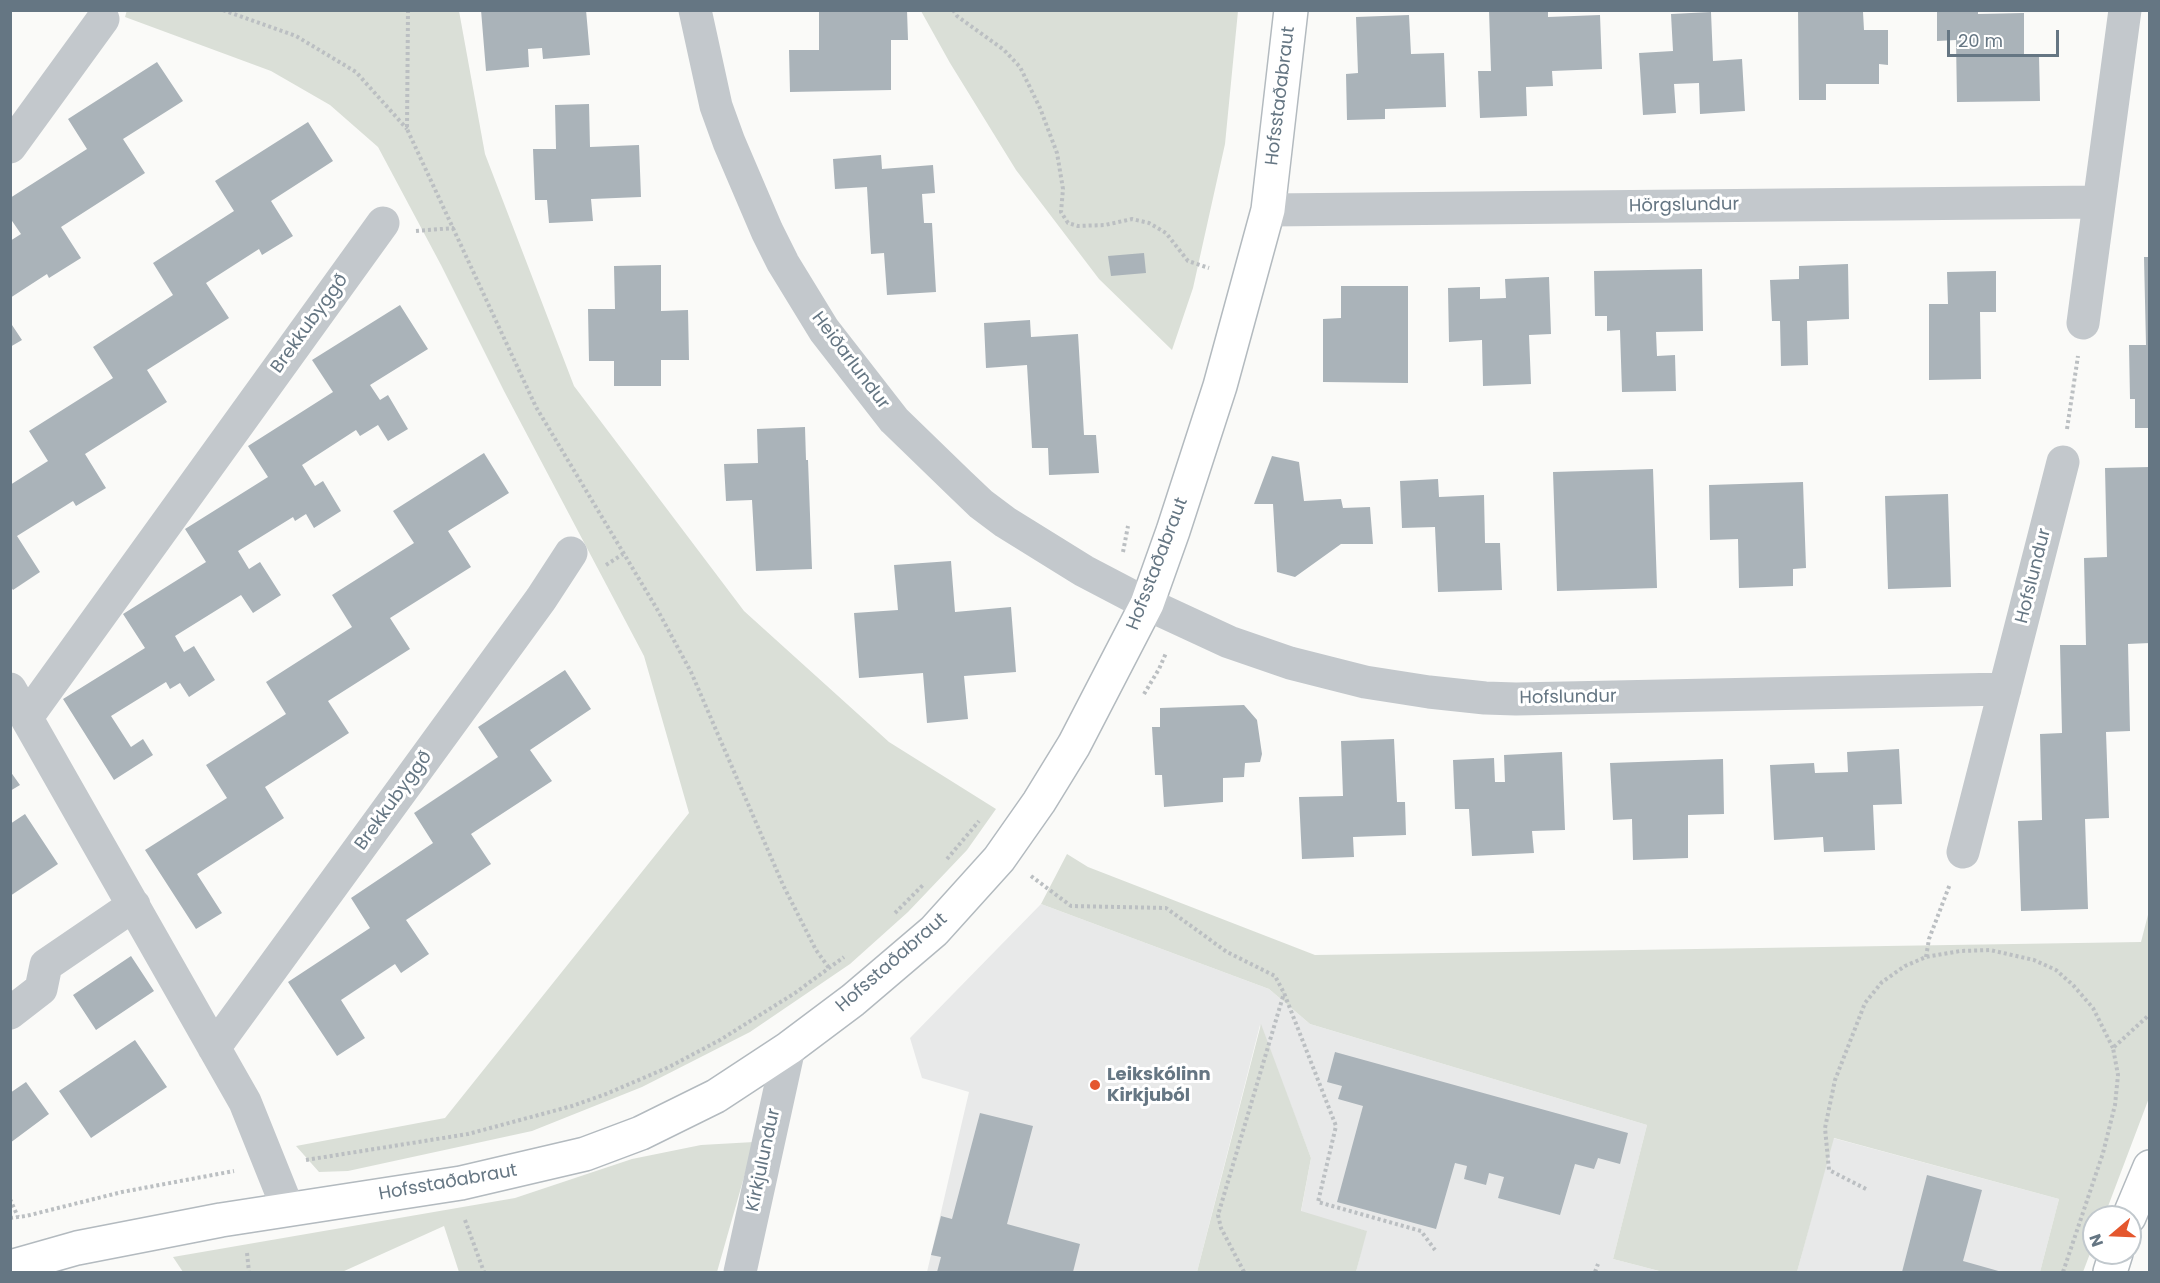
<!DOCTYPE html>
<meta charset="utf-8">
<style>
body{margin:0}
#map{position:relative;width:2160px;height:1283px;overflow:hidden;background:#fafaf8;font-family:Poppins,sans-serif}
canvas{display:block}
.frame{position:absolute;inset:0;border:12px solid #657683;pointer-events:none}
.north{position:absolute;left:2082px;top:1205px;width:60px;height:60px;box-sizing:border-box;background:#fff;border:2px solid #c1c8cd;border-radius:50%;rotate:251deg;font-size:16px;font-weight:700;line-height:24px;text-align:center;color:#657683}
.north::after{content:'';display:block;margin:auto;width:21px;height:27px;background:#e4572e;clip-path:polygon(50% 0,100% 100%,50% 72%,0 100%)}
.scale{position:absolute;left:1947px;top:30px;width:112px;height:27px;box-sizing:border-box;border:3px solid #657683;border-top:0;padding-left:8px;font-size:18px;line-height:21px;white-space:nowrap;color:#657683;-webkit-text-stroke:4px #fff;paint-order:stroke}
</style>
<div id="map">
<canvas width="2160" height="1283"></canvas>
<div class="frame"></div>
<div class="north">N</div>
<div class="scale">20 m</div>
</div>
<script>
const ctx = document.querySelector('canvas').getContext('2d');
ctx.lineJoin = 'round';
function fill(path, color) {
  ctx.fillStyle = color;
  ctx.fill(path, 'evenodd');
}
function poly(rows) {
  const path = new Path2D();
  for (const r of rows) {
    path.moveTo(r[0], r[1]);
    for (let i = 2; i < r.length; i += 2) path.lineTo(r[i], r[i + 1]);
  }
  return path;
}
function trace(path, color, width, dash) {
  ctx.strokeStyle = color;
  ctx.lineWidth = width;
  ctx.lineCap = dash ? 'butt' : 'round';
  ctx.setLineDash(dash || []);
  ctx.stroke(path);
}
function write(font, color, halo, rows, align = 'center') {
  ctx.font = font + ' Poppins,sans-serif';
  ctx.lineWidth = 6;
  ctx.setLineDash([]);
  ctx.textBaseline = 'middle';
  ctx.strokeStyle = halo;
  ctx.fillStyle = color;
  for (const [text, x, y, turn = 0] of rows) {
    ctx.save();
    ctx.translate(x, y);
    ctx.rotate((+turn || 0) * Math.PI / 180);
    ctx.textAlign = isNaN(turn) ? turn : align;
    if (halo) ctx.strokeText(text, 0, 0);
    ctx.fillText(text, 0, 0);
    ctx.restore();
  }
}
fill(poly([
 [1041,904,1269,989,1310,1024,1647,1125,1613,1259,1663,1272,1356,1272,1366,1231,1301,1212,1311,1158,1260,1025,1197,1272,927,1272,969,1092,922,1078,910,1038],
 [1833,1138,2059,1199,2040,1272,1797,1272]
]), '#e8e9e9');
fill(poly([
 [127,10,459,11,485,154,574,386,744,611,889,742,996,809,967,850,908,912,850,964,750,1032,642,1087,532,1131,348,1171,319,1172,296,1146,445,1118,689,813,644,656,504,391,441,265,378,147,330,105,271,71,125,17],
 [921,11,1238,11,1225,144,1193,288,1172,350,1099,279,1016,170,950,63],
 [1067,854,1088,867,1315,955,2141,942,2149,911,2149,1098,2104,1217,2094,1217,2094,1243,2083,1272,2040,1272,2059,1199,1834,1138,1797,1272,1663,1272,1613,1259,1647,1125,1310,1024,1269,989,1041,904],
 [1261,1024,1311,1158,1301,1211,1367,1231,1356,1272,1197,1272],
 [754,1142,717,1272,459,1272,444,1226,342,1272,183,1272,173,1257,515,1198,632,1159,701,1145]
]), '#dadfd7');
fill(poly([
 [481,10,586,10,590,55,543,59,542,48,528,49,529,67,486,71],
 [819,10,907,10,908,40,891,40,891,90,790,92,789,50,819,50],
 [1489,10,1548,10,1548,17,1600,15,1602,69,1552,71,1553,86,1526,87,1527,116,1480,118,1478,71,1491,71],
 [1798,10,1863,12,1864,30,1888,30,1888,65,1879,64,1879,84,1826,84,1826,100,1799,100],
 [1937,10,1978,10,1978,14,2024,13,2024,56,2039,56,2040,101,1957,102,1956,40,1937,41],
 [1711,12,1713,61,1742,59,1745,111,1700,114,1699,83,1674,84,1676,113,1643,115,1639,53,1673,51,1671,14],
 [1409,15,1411,54,1444,53,1446,107,1385,109,1385,119,1347,120,1346,74,1358,73,1356,17],
 [157,62,183,101,123,139,145,173,61,227,81,258,49,278,47,274,10,298,10,241,21,234,10,218,10,198,87,149,68,119],
 [589,104,590,147,639,145,641,197,591,199,593,221,549,223,547,200,535,200,533,149,556,149,555,105],
 [308,122,333,161,271,201,293,236,262,255,259,249,206,283,229,318,147,370,167,402,85,454,106,488,76,506,73,501,17,536,40,572,13,590,10,586,10,485,48,461,29,431,113,378,93,347,173,295,153,263,234,211,215,181],
 [881,155,882,169,933,165,935,193,922,194,924,223,932,223,936,292,887,295,884,253,871,254,867,187,835,189,833,159],
 [1144,253,1146,273,1111,276,1108,256],
 [2144,257,2150,257,2150,428,2135,428,2135,399,2130,399,2129,345,2146,345],
 [1848,264,1849,319,1807,321,1808,365,1781,366,1780,321,1772,321,1770,280,1799,279,1799,266],
 [661,265,661,311,688,310,689,360,661,360,661,386,614,386,614,361,589,361,588,309,615,309,614,266],
 [1702,269,1703,331,1656,332,1657,356,1675,355,1676,391,1622,392,1620,330,1607,331,1607,316,1595,316,1594,271],
 [1996,271,1996,312,1980,312,1981,379,1929,380,1929,304,1948,304,1947,272],
 [1549,277,1551,334,1529,335,1531,384,1483,386,1482,340,1449,342,1448,288,1480,287,1480,299,1506,298,1505,279],
 [1341,286,1408,286,1408,383,1323,382,1323,319,1341,318],
 [400,305,428,349,370,385,380,400,388,395,408,429,388,441,378,425,360,436,356,430,302,465,315,486,323,481,341,511,314,528,306,514,295,521,293,517,238,551,249,569,260,562,281,595,253,613,241,595,175,636,184,652,194,646,215,680,189,697,180,683,170,689,166,682,111,716,131,747,143,739,153,755,114,780,63,699,145,648,123,614,206,562,185,529,268,477,248,446,333,392,312,360],
 [1030,320,1031,337,1078,334,1084,435,1096,435,1099,473,1049,475,1048,448,1032,448,1027,365,986,368,984,323],
 [10,322,22,340,10,347],
 [805,427,806,460,808,460,812,569,756,571,752,500,726,501,724,464,758,463,757,429],
 [484,453,509,493,448,531,471,567,390,618,410,649,328,701,349,733,265,787,284,818,197,874,222,913,196,929,145,850,227,798,206,765,286,714,266,682,352,627,332,595,414,543,393,511],
 [1272,456,1299,462,1304,501,1341,499,1343,508,1370,507,1373,544,1341,544,1295,577,1277,572,1273,504,1254,504],
 [2150,467,2150,643,2128,644,2130,731,2106,732,2109,818,2085,819,2088,909,2021,911,2018,821,2042,820,2040,734,2062,733,2060,645,2086,645,2084,558,2107,557,2105,468],
 [1653,469,1657,588,1557,591,1553,472],
 [1438,479,1439,497,1484,495,1485,543,1500,543,1502,590,1438,592,1435,527,1402,528,1400,481],
 [1803,482,1806,568,1793,569,1793,586,1739,588,1738,539,1710,540,1709,485],
 [1948,494,1951,587,1888,589,1885,496],
 [951,561,955,612,1011,607,1016,672,964,676,968,719,927,723,923,673,859,678,854,613,898,610,894,565],
 [565,670,591,709,530,750,552,781,471,834,491,864,406,920,429,954,401,973,395,964,341,1000,365,1038,337,1056,288,982,370,928,351,898,433,843,414,813,498,757,478,727],
 [1244,705,1257,720,1262,754,1260,762,1245,763,1244,777,1223,778,1223,802,1164,807,1162,775,1155,775,1152,727,1160,727,1160,708],
 [1394,739,1397,802,1405,802,1406,835,1353,837,1354,857,1302,859,1299,797,1343,796,1341,741],
 [1899,749,1902,804,1873,805,1875,850,1824,852,1823,837,1774,840,1770,765,1814,763,1815,773,1848,772,1847,752],
 [1562,752,1565,830,1532,831,1534,853,1472,856,1469,809,1455,809,1453,760,1494,758,1495,782,1505,782,1504,755],
 [1723,759,1724,814,1688,815,1688,858,1633,860,1632,819,1613,820,1610,763],
 [10,771,20,785,10,791],
 [25,814,58,864,10,896,10,824],
 [131,956,154,991,96,1030,73,995],
 [135,1040,167,1087,91,1138,59,1091],
 [1335,1052,1628,1133,1620,1164,1598,1158,1594,1169,1575,1164,1560,1215,1498,1198,1504,1177,1489,1173,1486,1185,1464,1179,1467,1166,1455,1163,1436,1229,1337,1202,1363,1106,1338,1099,1342,1086,1327,1082],
 [26,1082,49,1114,10,1143,10,1093],
 [980,1113,1033,1126,1007,1224,1080,1244,1073,1272,937,1272,941,1257,931,1255,941,1216,952,1219],
 [1927,1175,1982,1190,1963,1261,2002,1272,1902,1272]
]), '#aab3b9');
const secondary = poly([
 [2129,1217,2150,1167],
 [10,1267,77,1248,221,1220,461,1183,585,1154,641,1133,716,1096,789,1048,853,1000,934,931,999,859,1039,802,1074,745,1147,604,1173,531,1220,386,1268,210,1291,10],
 [2110,1272,2116,1253]
]);
trace(secondary, '#b3babf', 36);
trace(poly([
 [223,10,296,36,356,72,407,129],
 [408,10,407,129,536,407,657,609,691,672,783,885,816,950,829,968],
 [953,10,957,16,1004,50,1020,67,1040,108,1057,153,1063,189,1061,212,1068,223,1078,226,1105,225,1132,219,1149,223,1166,233,1188,261,1209,268],
 [416,231,454,228],
 [2067,429,2078,356],
 [1123,552,1128,526],
 [606,565,623,554],
 [1144,694,1159,669,1166,653],
 [947,859,979,821],
 [1031,876,1071,906,1166,908,1227,952,1275,976,1284,993,1336,1126,1318,1202,1421,1231,1435,1250],
 [895,913,924,884],
 [1926,957,1929,939,1950,884],
 [306,1160,468,1134,572,1106,606,1094,669,1067,720,1040,795,993,844,957],
 [1866,1189,1829,1170,1825,1128,1835,1080,1865,1003,1882,982,1905,966,1926,957,1960,951,1990,950,2034,960,2056,970,2073,985,2093,1008,2113,1048],
 [10,1199,18,1217],
 [10,1218,26,1216,122,1192,234,1171],
 [465,1220,484,1272],
 [247,1253,249,1272],
 [1244,1272,1221,1228,1218,1215,1284,993],
 [1595,1272,1598,1264],
 [2063,1272,2103,1153,2115,1105,2118,1075,2113,1048,2150,1014]
]), '#bbbfc2', 4, [3, 3]);
trace(poly([
 [695,10,716,106,729,142,767,231,783,263,824,330,894,420,959,483,981,504,1005,522,1084,571,1147,604,1229,642,1290,663,1365,682,1429,692,1485,698,1516,699,2005,689],
 [10,147,103,19],
 [1268,210,2099,202],
 [2083,323,2125,10],
 [10,689,245,1102,288,1209],
 [27,717,383,223],
 [1963,852,2063,462],
 [10,1013,41,989,46,965,134,905],
 [214,1048,541,599,571,553],
 [740,1272,789,1048]
]), '#c3c8cc', 33);
trace(secondary, '#fff', 33);
for (const [x, y, r, color] of [
 [1095,1085,6,"#e4572e"]
]) {
  const dot = new Path2D();
  dot.arc(x, y, r, 0, 2 * Math.PI);
  ctx.fillStyle = color;
  ctx.fill(dot);
  trace(dot, '#fff', 2);
}
write('18px', '#657683', '#fff', [
 ["Hofsstaðabraut",1281,96,-83],
 ["Hörgslundur",1684,206,-1],
 ["Brekkubyggð",310,324,-54],
 ["Heiðarlundur",850,361,53],
 ["Hofsstaðabraut",1158,564,-69],
 ["Hofslundur",2034,576,-76],
 ["Hofslundur",1568,698,-1],
 ["Brekkubyggð",394,801,-54],
 ["Hofsstaðabraut",892,963,-41],
 ["Kirkjulundur",764,1160,-78],
 ["Hofsstaðabraut",448,1183,-10]
]);
write('bold 18px', '#657683', '#fff', [
 ["Leikskólinn",1107,1075],
 ["Kirkjuból",1107,1096]
], 'left');
</script>
